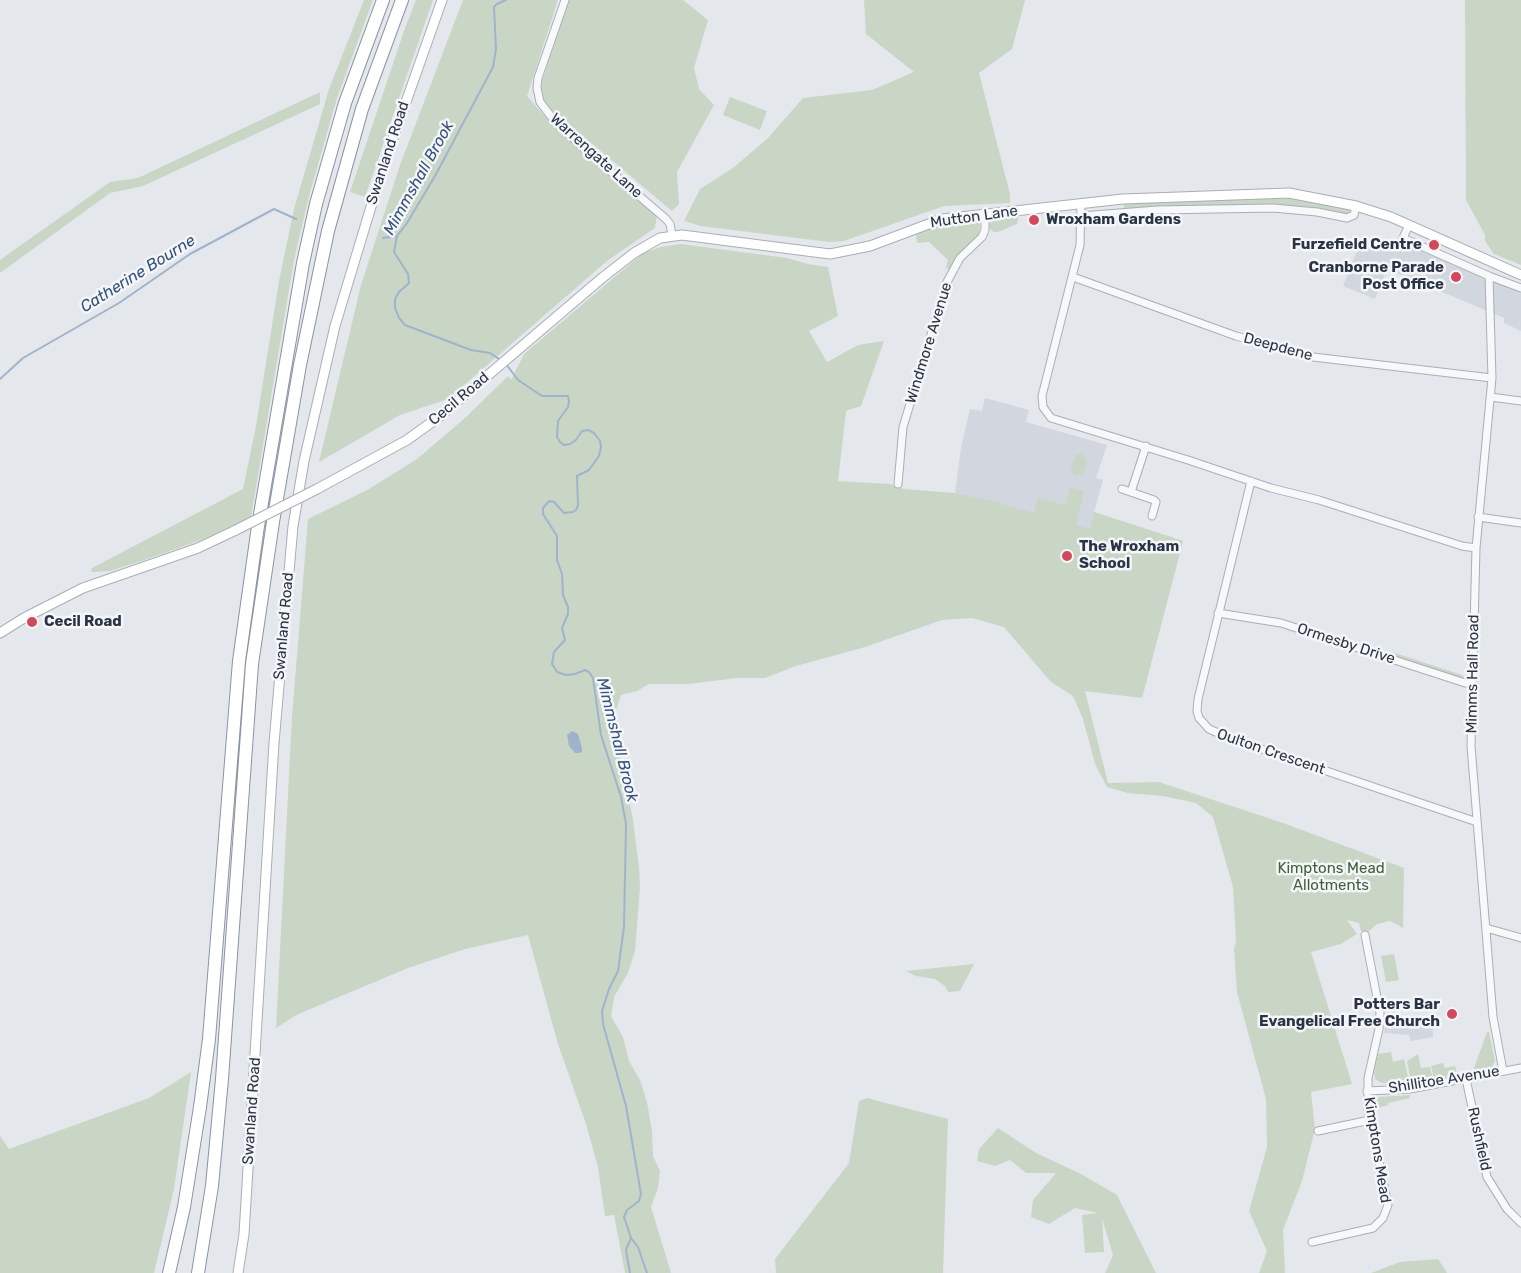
<!DOCTYPE html>
<style>
body{margin:0}
canvas{display:block;background:#e4e7ec}
</style>
<canvas width="1521" height="1273"></canvas>
<script>
const ctx = document.querySelector('canvas').getContext('2d');
ctx.lineJoin = 'round';
function fill(path, color) {
  ctx.fillStyle = color;
  ctx.fill(path, 'evenodd');
}
function poly(rows) {
  const path = new Path2D();
  for (const r of rows) {
    path.moveTo(r[0], r[1]);
    for (let i = 2; i < r.length; i += 2) path.lineTo(r[i], r[i + 1]);
  }
  return path;
}
function trace(path, color, width, dash) {
  ctx.strokeStyle = color;
  ctx.lineWidth = width;
  ctx.lineCap = dash ? 'butt' : 'round';
  ctx.setLineDash(dash || []);
  ctx.stroke(path);
}
function write(font, color, halo, rows, align = 'center') {
  ctx.font = font + ' Rubik,sans-serif';
  ctx.lineWidth = 5;
  ctx.setLineDash([]);
  ctx.textBaseline = 'middle';
  ctx.strokeStyle = halo;
  ctx.fillStyle = color;
  for (const [text, x, y, turn = 0] of rows) {
    ctx.save();
    ctx.translate(x, y);
    ctx.rotate((+turn || 0) * Math.PI / 180);
    ctx.textAlign = isNaN(turn) ? turn : align;
    if (halo) ctx.strokeText(text, 0, 0);
    ctx.fillText(text, 0, 0);
    ctx.restore();
  }
}
fill(poly([
 [1362,238,1394,249,1398,240,1521,293,1521,331,1504,323,1504,318,1387,269,1375,299,1343,286],
 [985,398,1029,410,1026,422,1107,445,1096,478,1103,480,1094,512,1183,541,1142,698,954,541,955,493,961,448,970,409,982,411],
 [1432,1016,1433,1037,1411,1041,1409,1035,1384,1033,1385,1026,1393,1028,1393,1022]
]), '#d2d6de');
fill(poly([
 [364,0,373,0,337,98,309,196,294,260,251,517,204,539,144,560,110,571,91,572,92,568,243,489,256,426,279,281,294,209,329,89],
 [416,0,433,0,365,197,350,192,405,28],
 [463,0,558,0,527,96,549,121,586,157,657,215,655,228,607,261,448,399,400,415,319,462,361,285,400,165],
 [569,0,683,0,708,20,694,68,699,89,714,105,677,172,679,204,672,211,547,106,541,93,543,78],
 [864,0,1025,0,1012,49,979,73,1010,194,1010,203,944,206,844,241,829,242,701,226,684,221,700,189,733,168,768,138,803,98,872,90,914,72,866,34],
 [1465,0,1521,0,1521,265,1494,254,1485,241,1485,235,1466,200],
 [320,92,320,104,143,186,110,193,0,273,0,260,110,182,138,178],
 [730,97,767,111,760,130,723,115],
 [1280,197,1306,200,1348,209,1350,212,1348,215,1301,207,1270,204,1124,209,1124,203],
 [1019,216,1017,224,998,232,993,232,989,227,992,219],
 [974,219,980,224,979,234,959,254,949,269,946,268,948,260,929,242,917,243,916,233,923,229,950,222],
 [681,244,787,258,808,264,828,267,838,316,809,331,827,362,858,345,884,341,861,406,846,411,838,481,890,484,904,489,955,493,988,500,1034,513,1038,498,1065,505,1070,487,1084,491,1076,525,1090,529,1094,512,1183,541,1142,698,1085,691,1108,783,1159,782,1283,823,1404,868,1403,928,1390,921,1377,924,1368,932,1361,931,1359,923,1347,920,1357,934,1341,944,1311,952,1352,1084,1311,1092,1315,1129,1302,1181,1283,1230,1285,1273,1259,1273,1267,1251,1249,1211,1267,1147,1266,1099,1237,992,1234,949,1236,941,1233,887,1213,817,1196,803,1163,796,1128,793,1107,787,1095,764,1083,719,1073,696,1051,682,1004,627,972,618,942,620,865,647,796,666,765,678,737,678,688,684,649,684,637,691,621,695,613,719,633,820,639,867,640,887,635,951,628,973,614,997,611,1016,623,1037,629,1061,640,1080,647,1102,652,1131,653,1156,660,1171,658,1188,651,1207,671,1273,625,1273,614,1215,605,1216,598,1167,586,1124,558,1044,528,935,465,949,408,968,296,1015,276,1028,292,717,308,519,369,489,417,459,465,418,508,376,511,380,524,354,643,253,661,247],
 [1082,454,1086,459,1087,462,1083,474,1076,476,1073,474,1070,467,1076,455],
 [1392,652,1462,675,1464,678,1391,656],
 [1394,954,1399,980,1386,982,1381,956],
 [974,964,960,991,948,992,945,986,935,979,916,976,906,971],
 [1487,1032,1489,1032,1495,1061,1492,1067,1473,1071],
 [1391,1052,1393,1062,1404,1059,1409,1082,1382,1083,1375,1079,1374,1073,1378,1054],
 [1418,1054,1421,1068,1430,1067,1433,1079,1411,1082,1407,1061],
 [1443,1063,1445,1068,1455,1066,1457,1074,1434,1079,1431,1066],
 [191,1072,174,1189,154,1273,0,1273,0,1136,9,1149,149,1098],
 [1410,1095,1410,1098,1388,1103,1388,1105,1374,1109,1373,1103,1380,1097],
 [867,1098,948,1119,943,1273,776,1273,775,1259,849,1163,859,1101],
 [998,1128,1036,1153,1081,1174,1117,1195,1156,1273,1105,1273,1113,1255,1102,1218,1104,1252,1085,1253,1082,1215,1098,1213,1075,1208,1049,1224,1031,1217,1033,1200,1056,1173,1026,1173,1010,1160,995,1166,977,1161,979,1149],
 [1438,1259,1447,1273,1371,1273,1400,1262]
]), '#c9d6c5');
fill(poly([
 [572,731,578,734,582,748,582,752,579,753,575,753,569,746,567,735]
]), '#9fb4cc');
trace(poly([
 [383,238,397,236],
 [502,361,490,353,471,350,405,325,399,318,395,308,395,299,399,292,409,283,408,274,394,252,397,236,407,223,435,176,493,67,496,49,494,7,497,4,506,0],
 [506,364,518,380,542,396,568,396,569,401,568,407,558,421,557,437,560,442,564,445,570,444,576,440,582,431,588,430,594,433,600,441,601,447,599,456,589,470,577,476,578,505,576,510,573,512,564,513,554,502,549,501,543,508,543,514,557,536,557,560,562,574,563,595,568,607,568,614,562,628,565,640,554,652,552,664,557,672,566,675,575,674,585,670,589,672,593,678,601,735,621,797,626,824,624,927,618,971,609,989,602,1011,603,1024,626,1106,641,1194,639,1201,627,1210,624,1217,631,1238,626,1250,630,1273],
 [0,379,23,358,119,303,190,254,274,209,296,219],
 [631,1238,638,1247,647,1273]
]), '#9fb4cc', 2);
const street = poly([
 [565,0,538,78,537,88,540,102,553,119,581,146,666,219,670,224,672,235],
 [1081,203,1080,245,1042,396,1043,407,1051,418,1188,460,1271,488,1319,500,1462,546,1476,548],
 [1081,216,1157,210,1273,208,1317,212,1347,218,1354,215,1356,206],
 [1409,225,1403,238,1489,276,1521,288],
 [1489,276,1492,378,1476,548,1471,746,1493,1017,1503,1071],
 [1073,277,1236,336,1313,357,1492,378],
 [1491,397,1521,401],
 [1251,481,1198,699,1197,711,1199,718,1209,729,1232,739,1477,822],
 [898,484,903,427,947,282,960,258,982,237,985,230,985,214],
 [1122,489,1154,500,1156,502,1152,516],
 [1131,492,1146,446],
 [1478,517,1521,523],
 [1218,613,1281,623,1465,683,1473,683],
 [1486,928,1521,938],
 [1466,1079,1487,1177,1507,1209,1521,1223],
 [1367,1091,1410,1089,1521,1068],
 [1318,1131,1370,1120],
 [1312,1242,1373,1228,1383,1218,1388,1205,1368,1109,1368,1078,1379,1029,1380,1013,1365,935]
]);
const secondary = poly([
 [317,489,407,440,439,417,602,278,634,253,660,238,682,235,830,254,870,246,942,219,1123,199,1289,193,1356,206,1391,217,1521,275],
 [0,633,24,618,83,588,198,548,236,530],
 [238,1273,244,1234,274,743,293,526,304,461,335,326,383,167,442,0]
]);
const highway = poly([
 [169,1273,184,1207,200,1107,209,1039,239,661,258,526,303,263,316,204,345,103,383,0],
 [198,1273,212,1186,222,1079,252,664,273,522,300,365,328,231,362,109,402,0]
]);
trace(street, '#a9aeb7', 9);
trace(secondary, '#a9aeb7', 11);
trace(highway, '#8b94a3', 14);
trace(street, '#f7f8fa', 7);
trace(secondary, '#fff', 9);
trace(highway, '#fff', 12);
const secondaryBridge = poly([
 [236,530,317,489]
]);
trace(secondaryBridge, '#a9aeb7', 11, []);
trace(secondaryBridge, '#fff', 9);
for (const [x, y, r, color] of [
 [1034,220,6,"#d1495b"],
 [1434,245,6,"#d1495b"],
 [1456,277,6,"#d1495b"],
 [1067,556,6,"#d1495b"],
 [32,622,6,"#d1495b"],
 [1452,1014,6,"#d1495b"]
]) {
  const dot = new Path2D();
  dot.arc(x, y, r, 0, 2 * Math.PI);
  ctx.fillStyle = color;
  ctx.fill(dot);
  trace(dot, '#f4f6f9', 2);
}
write('15px', '#2b3445', '#f4f6f9', [
 ["Swanland Road",388,153,-72],
 ["Warrengate Lane",596,156,42],
 ["Mutton Lane",974,217,-8],
 ["Windmore Avenue",929,343,-73],
 ["Deepdene",1278,347,15],
 ["Cecil Road",459,399,-40],
 ["Swanland Road",284,626,-85],
 ["Ormesby Drive",1346,644,18],
 ["Mimms Hall Road",1473,674,-89],
 ["Oulton Crescent",1271,752,19],
 ["Shillitoe Avenue",1444,1080,-9],
 ["Swanland Road",252,1111,-86],
 ["Rushfield",1479,1139,78],
 ["Kimptons Mead",1377,1150,81]
]);
write('bold 15px', '#2b3445', '#f4f6f9', [
 ["Wroxham Gardens",1046,220],
 ["Furzefield Centre",1422,245,"right"],
 ["Cranborne Parade",1444,268,"right"],
 ["Post Office",1444,285,"right"],
 ["The Wroxham",1079,547],
 ["School",1079,564],
 ["Cecil Road",44,622],
 ["Potters Bar",1440,1005,"right"],
 ["Evangelical Free Church",1440,1022,"right"]
], 'left');
write('15px', '#3f6138', '#f4f6f9', [
 ["Kimptons Mead",1331,869],
 ["Allotments",1331,886]
]);
write('italic 16px', '#34527a', '#f4f6f9', [
 ["Mimmshall Brook",419,178,-61],
 ["Catherine Bourne",138,274,-32],
 ["Mimmshall Brook",617,740,76]
]);
</script>
